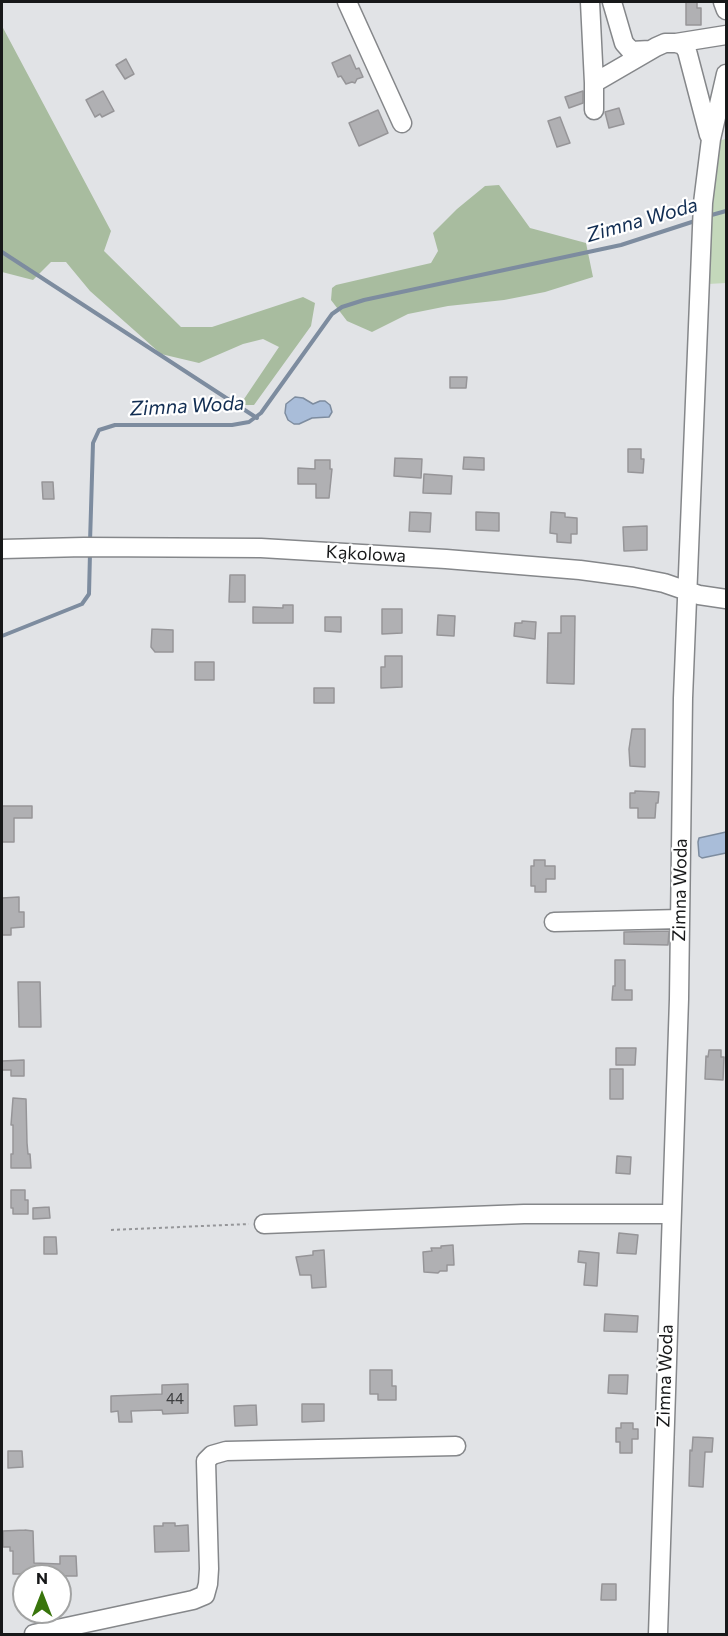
<!DOCTYPE html>
<meta charset="utf-8">
<style>
body{margin:0}
#map{position:relative;width:728px;height:1636px;overflow:hidden;background:#e1e3e6;font-family:Commissioner,sans-serif}
canvas{display:block}
.frame{position:absolute;inset:0;border:3px solid #171819;pointer-events:none}
.north{position:absolute;left:12px;top:1564px;width:60px;height:60px;box-sizing:border-box;background:#fff;border:2px solid #a2a3a3;border-radius:50%;rotate:0deg;font-size:16px;font-weight:700;line-height:24px;text-align:center;color:#171819}
.north::after{content:'';display:block;margin:auto;width:21px;height:27px;background:#39750c;clip-path:polygon(50% 0,100% 100%,50% 72%,0 100%)}
</style>
<div id="map">
<canvas width="728" height="1636"></canvas>
<div class="frame"></div>
<div class="north">N</div>
</div>
<script>
const ctx = document.querySelector('canvas').getContext('2d');
ctx.lineJoin = 'round';
function fill(path, color) {
  ctx.fillStyle = color;
  ctx.fill(path, 'evenodd');
}
function poly(rows) {
  const path = new Path2D();
  for (const r of rows) {
    path.moveTo(r[0], r[1]);
    for (let i = 2; i < r.length; i += 2) path.lineTo(r[i], r[i + 1]);
  }
  return path;
}
function trace(path, color, width, dash) {
  ctx.strokeStyle = color;
  ctx.lineWidth = width;
  ctx.lineCap = dash ? 'butt' : 'round';
  ctx.setLineDash(dash || []);
  ctx.stroke(path);
}
function write(font, color, halo, rows, align = 'center') {
  ctx.font = font + ' Commissioner,sans-serif';
  ctx.lineWidth = 4.5;
  ctx.setLineDash([]);
  ctx.textBaseline = 'middle';
  ctx.strokeStyle = halo;
  ctx.fillStyle = color;
  for (const [text, x, y, turn = 0] of rows) {
    ctx.save();
    ctx.translate(x, y);
    ctx.rotate((+turn || 0) * Math.PI / 180);
    ctx.textAlign = isNaN(turn) ? turn : align;
    if (halo) ctx.strokeText(text, 0, 0);
    ctx.fillText(text, 0, 0);
    ctx.restore();
  }
}
fill(poly([
 [726,139,726,283,708,284,717,141]
]), '#c4d8bb');
fill(poly([
 [2,26,111,231,104,251,181,327,212,327,303,297,315,303,311,326,254,405,240,405,279,347,263,339,243,344,199,363,161,354,90,291,66,262,51,262,33,280,2,272],
 [499,185,530,228,586,243,593,277,545,292,504,300,448,306,408,314,372,332,347,321,331,300,332,288,336,285,431,263,438,251,433,233,457,209,485,186]
]), '#a8bc9f');
const water = poly([
 [295,397,303,398,313,404,320,401,325,401,330,405,332,412,329,417,312,418,299,424,294,424,288,420,285,413,286,404,295,397],
 [726,832,726,853,702,858,699,856,698,842,699,838,726,832]
]);
fill(water, '#a9bdd9');
trace(water, '#7d8c9f', 1.5);
trace(poly([
 [708,216,726,211],
 [2,252,257,418],
 [90,542,93,443,99,430,115,425,232,425,249,422,261,413,332,314,342,307,364,300,621,245,698,220],
 [2,636,82,604,89,594,90,553]
]), '#7d8c9f', 4);
const building = poly([
 [686,2,697,2,697,8,701,8,701,25,686,25,686,2],
 [350,55,356,69,359,68,363,77,357,79,355,83,352,82,346,84,341,76,338,77,332,63,350,55],
 [126,59,134,74,125,79,116,65,126,59],
 [103,91,114,111,102,117,100,114,95,117,86,100,103,91],
 [583,91,583,103,569,108,565,97,583,91],
 [619,108,624,124,609,128,605,112,619,108],
 [378,110,388,133,359,146,349,123,378,110],
 [560,117,570,143,557,147,548,121,560,117],
 [450,377,467,377,466,388,450,388,450,377],
 [628,449,641,449,641,459,644,459,643,473,628,472,628,449],
 [464,457,484,458,484,470,463,469,464,457],
 [395,458,422,459,421,478,394,476,395,458],
 [315,460,330,460,330,469,332,469,329,498,316,498,316,484,298,484,298,468,315,469,315,460],
 [424,474,452,476,451,494,423,493,424,474],
 [42,482,53,482,54,499,43,499,42,482],
 [410,512,431,513,430,532,409,531,410,512],
 [476,512,499,513,499,531,476,530,476,512],
 [551,512,565,513,565,517,577,518,577,534,571,534,571,543,557,542,557,534,550,533,551,512],
 [647,526,647,550,624,551,623,527,647,526],
 [230,575,245,575,245,602,229,602,230,575],
 [283,605,293,605,293,623,253,623,253,607,283,608,283,605],
 [382,609,402,609,402,633,382,634,382,609],
 [438,615,455,616,454,636,437,635,438,615],
 [561,616,575,616,574,684,547,683,548,633,561,633,561,616],
 [325,617,341,617,341,632,325,631,325,617],
 [522,621,536,622,535,639,514,636,515,623,522,623,522,621],
 [152,629,173,630,173,652,155,652,151,647,152,629],
 [385,656,402,656,402,687,381,688,381,667,385,667,385,656],
 [195,662,214,662,214,680,195,680,195,662],
 [314,688,334,688,334,703,314,703,314,688],
 [632,729,645,729,645,767,630,766,629,749,632,729],
 [635,791,659,792,658,803,656,803,655,818,638,818,638,808,630,808,630,793,635,793,635,791],
 [2,806,32,806,32,818,14,818,14,842,2,842,2,806],
 [534,860,545,860,545,866,555,866,555,879,546,879,546,892,535,892,535,886,531,886,531,866,534,866,534,860],
 [19,897,19,912,24,912,24,927,11,928,11,935,2,935,2,898,19,897],
 [669,931,668,945,624,944,624,932,669,931],
 [615,960,625,960,625,990,632,990,632,1000,612,1000,613,986,615,986,615,960],
 [18,982,40,982,41,1027,19,1027,18,982],
 [616,1048,636,1048,635,1065,616,1065,616,1048],
 [709,1050,721,1050,721,1057,724,1057,723,1080,705,1079,706,1056,708,1057,709,1050],
 [24,1060,24,1076,11,1076,11,1070,2,1070,2,1061,24,1060],
 [610,1069,623,1069,623,1099,610,1099,610,1069],
 [13,1098,26,1099,27,1143,28,1154,30,1154,31,1168,11,1168,11,1154,13,1154,13,1125,11,1125,13,1098],
 [617,1156,631,1157,630,1174,616,1173,617,1156],
 [11,1190,25,1190,25,1200,28,1200,28,1214,13,1214,13,1208,11,1208,11,1190],
 [49,1207,50,1218,33,1219,33,1208,49,1207],
 [619,1233,638,1235,636,1254,617,1253,619,1233],
 [44,1237,56,1237,57,1254,44,1254,44,1237],
 [453,1245,454,1265,447,1265,447,1271,440,1271,438,1273,424,1272,423,1252,432,1251,431,1248,441,1248,441,1246,453,1245],
 [324,1250,326,1287,312,1288,311,1275,300,1275,296,1257,313,1255,313,1251,324,1250],
 [579,1251,599,1253,597,1286,584,1285,586,1263,578,1262,579,1251],
 [605,1314,638,1316,637,1332,604,1331,605,1314],
 [370,1370,392,1370,392,1386,396,1386,396,1400,378,1400,378,1394,370,1394,370,1370],
 [609,1375,628,1375,627,1394,608,1393,609,1375],
 [188,1384,188,1413,163,1414,162,1410,131,1411,132,1422,119,1422,118,1411,111,1412,111,1396,162,1394,162,1385,188,1384],
 [302,1404,324,1404,324,1421,302,1422,302,1404],
 [256,1405,257,1425,235,1426,234,1406,256,1405],
 [621,1423,633,1423,633,1429,638,1429,638,1439,632,1439,632,1453,620,1453,620,1442,616,1442,616,1428,621,1428,621,1423],
 [693,1437,713,1438,712,1452,705,1452,703,1487,689,1486,690,1450,692,1451,693,1437],
 [8,1451,22,1451,23,1467,8,1468,8,1451],
 [163,1523,175,1523,175,1526,188,1525,189,1551,155,1552,154,1526,163,1526,163,1523],
 [25,1530,33,1531,34,1563,60,1564,60,1556,76,1556,77,1576,23,1576,23,1574,13,1574,13,1551,10,1551,10,1547,3,1547,3,1531,25,1530],
 [602,1584,616,1584,616,1600,601,1600,602,1584]
]);
fill(building, '#b0b0b3');
trace(building, '#969598', 1.5);
const minor = poly([
 [347,2,402,123],
 [590,2,594,83,594,110],
 [612,2,624,43,631,51,650,50],
 [723,2,726,10],
 [676,43,726,35],
 [594,83,656,47,665,43,676,43,683,45,687,51,709,135],
 [2,549,84,547,261,548,446,559,580,570,633,577,664,583,699,595,726,599],
 [554,922,680,919],
 [264,1224,524,1214,671,1214],
 [34,1634,193,1600,205,1595,208,1584,209,1569,206,1461,212,1455,226,1451,456,1446],
 [658,1634,679,999,683,698,703,203,711,139,726,74]
]);
trace(minor, '#85878a', 21);
trace(poly([
 [111,1230,249,1224]
]), '#959699', 2, [3, 3]);
trace(minor, '#fff', 18);
write('15px', '#3d3e40', null, [
 ["44",175,1399]
]);
write('18px', '#171819', '#fff', [
 ["Kąkolowa",366,554,3],
 ["Zimna Woda",680,890,-89],
 ["Zimna Woda",665,1376,-88]
]);
write('italic 20px', '#112d52', '#fff', [
 ["Zimna Woda",642,220,-16],
 ["Zimna Woda",187,406,-3]
]);
</script>
